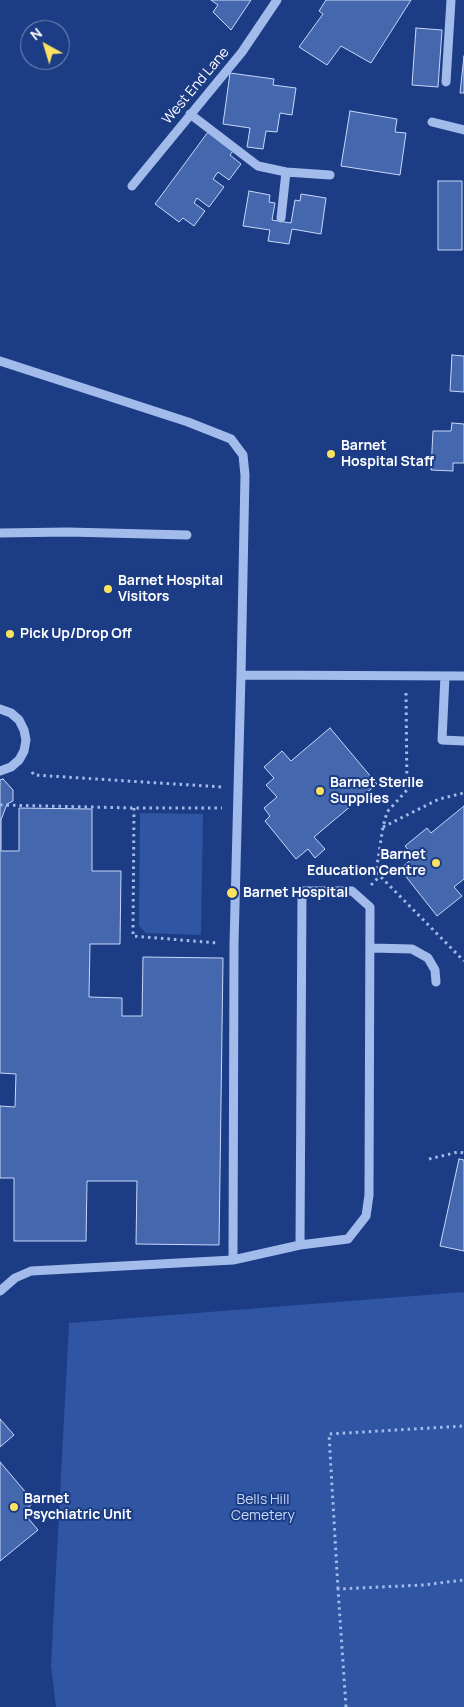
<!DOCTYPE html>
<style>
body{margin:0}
#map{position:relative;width:464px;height:1707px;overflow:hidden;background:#1c3d85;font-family:Manrope,sans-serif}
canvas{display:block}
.north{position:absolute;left:20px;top:20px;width:50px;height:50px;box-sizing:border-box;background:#1c3d85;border:1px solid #778bb6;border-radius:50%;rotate:321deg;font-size:14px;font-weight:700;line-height:20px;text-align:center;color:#fff}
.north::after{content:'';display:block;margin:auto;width:18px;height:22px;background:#fce160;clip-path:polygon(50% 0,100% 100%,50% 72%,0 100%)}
</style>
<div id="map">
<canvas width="464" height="1707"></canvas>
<div class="north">N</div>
</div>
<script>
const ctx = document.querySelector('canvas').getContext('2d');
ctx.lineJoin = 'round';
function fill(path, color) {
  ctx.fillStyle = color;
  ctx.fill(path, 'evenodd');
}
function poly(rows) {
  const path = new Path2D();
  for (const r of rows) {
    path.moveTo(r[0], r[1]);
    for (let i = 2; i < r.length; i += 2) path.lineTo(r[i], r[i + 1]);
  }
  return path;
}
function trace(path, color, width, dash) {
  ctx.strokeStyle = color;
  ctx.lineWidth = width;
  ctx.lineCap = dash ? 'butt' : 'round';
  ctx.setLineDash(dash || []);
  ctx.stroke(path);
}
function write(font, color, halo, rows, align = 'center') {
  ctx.font = font + ' Manrope,sans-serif';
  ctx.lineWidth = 4;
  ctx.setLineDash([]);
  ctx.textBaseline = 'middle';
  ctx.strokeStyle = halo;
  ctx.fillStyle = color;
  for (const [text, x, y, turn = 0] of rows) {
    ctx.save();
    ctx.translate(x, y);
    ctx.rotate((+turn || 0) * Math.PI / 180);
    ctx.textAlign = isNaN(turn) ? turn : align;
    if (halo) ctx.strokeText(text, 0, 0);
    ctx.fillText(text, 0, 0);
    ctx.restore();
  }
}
fill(poly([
 [140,813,203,814,201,935,146,933,139,926],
 [464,1292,464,1707,56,1707,51,1666,69,1323]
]), '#2f55a3');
const building = poly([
 [211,0,251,0,231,30,213,12,218,5,211,0],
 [326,0,411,0,371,63,341,46,327,65,299,47,323,14,319,11,326,0],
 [416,28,442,30,438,87,412,85,416,28],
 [464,56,464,93,460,93,464,56],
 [230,73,274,79,273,85,296,88,292,115,280,113,277,132,266,131,263,149,247,147,250,128,223,124,230,73],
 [350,111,397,119,395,132,406,133,400,175,341,166,350,111],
 [208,132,233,151,230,155,241,164,229,180,218,172,213,179,224,187,209,207,197,198,194,203,205,211,194,226,183,218,179,222,155,204,208,132],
 [438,181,462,181,462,250,438,250,438,181],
 [249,191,270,195,269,202,275,203,272,220,291,223,295,200,300,201,301,194,326,198,321,234,292,229,289,244,268,241,270,230,243,226,249,191],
 [452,355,464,356,464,392,450,391,452,355],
 [452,423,464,424,464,463,453,463,453,471,431,470,433,431,451,431,452,423],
 [330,728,377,784,314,837,325,849,315,858,308,849,296,859,265,821,270,816,264,808,277,797,266,785,274,778,264,767,282,751,291,761,330,728],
 [3,779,13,790,13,801,7,804,1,820,1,851,19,851,19,808,92,809,92,871,121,871,120,944,90,944,89,997,122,998,122,1016,142,1016,143,957,223,958,219,1245,136,1244,137,1181,87,1181,86,1241,14,1241,14,1178,0,1178,0,1106,15,1107,16,1074,0,1073,0,780,3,779],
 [464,806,464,879,454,887,462,896,437,916,400,869,414,857,405,846,427,828,431,833,464,806],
 [459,1159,464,1160,464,1251,440,1246,459,1159],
 [0,1419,14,1435,0,1447,0,1419],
 [0,1462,34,1502,23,1512,38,1530,0,1561,0,1462]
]);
fill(building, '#4467ae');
trace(building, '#c7d8f8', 1);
trace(poly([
 [406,693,407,790,387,812,383,827,376,872,464,961],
 [32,772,34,775,222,787],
 [0,805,134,808,222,808],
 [134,808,133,936,217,943],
 [383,827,439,799,464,793],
 [371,885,380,876],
 [429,1159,458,1152,464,1153],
 [338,1589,329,1434,464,1426],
 [346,1707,338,1589,423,1585,464,1580]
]), '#a2bbeb', 3, [2.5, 4]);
trace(poly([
 [446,82,451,0],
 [190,114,258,166,286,172,330,175],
 [432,122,464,130],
 [132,186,242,52,277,0],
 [281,218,286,172],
 [0,361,188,422,231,439,243,455,245,475,241,675,234,944,233,1260],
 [0,533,68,532,187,535],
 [241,675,464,676],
 [445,676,442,740,464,741],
 [0,709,11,713,19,720,24,730,26,740,24,751,19,760,11,767,0,771],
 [371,948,412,949,428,958,435,970,436,982],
 [0,1291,15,1278,31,1271,233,1260,300,1245,348,1239,366,1216,369,1195,370,907,352,891,302,891,300,1245]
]), '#a2bbeb', 9);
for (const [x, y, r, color] of [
 [331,454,5,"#fce160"],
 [108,589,5,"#fce160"],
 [10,634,5,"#fce160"],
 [320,791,5,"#fce160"],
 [436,863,5,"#fce160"],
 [232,893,6,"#fce160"],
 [14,1507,5,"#fce160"]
]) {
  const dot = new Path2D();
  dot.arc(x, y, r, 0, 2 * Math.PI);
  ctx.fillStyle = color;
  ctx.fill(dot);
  trace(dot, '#1c3d85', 2);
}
write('14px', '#fff', '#1c3d85', [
 ["West End Lane",196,86,-50]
]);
write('bold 14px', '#fff', '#1c3d85', [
 ["Barnet",341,446],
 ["Hospital Staff",341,462],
 ["Barnet Hospital",118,581],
 ["Visitors",118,597],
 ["Pick Up/Drop Off",20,634],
 ["Barnet Sterile",330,783],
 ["Supplies",330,799],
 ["Barnet",426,855,"right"],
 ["Education Centre",426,871,"right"],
 ["Barnet Hospital",243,893],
 ["Barnet",24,1499],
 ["Psychiatric Unit",24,1515]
], 'left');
write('14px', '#c7d8f8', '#1c3d85', [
 ["Bells Hill",263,1500],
 ["Cemetery",263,1516]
]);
</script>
